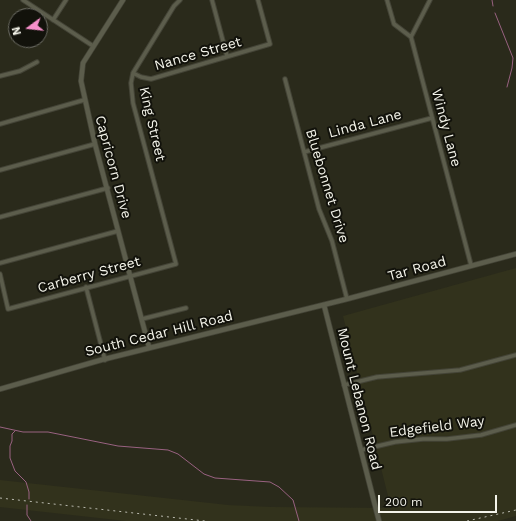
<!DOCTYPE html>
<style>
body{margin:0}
#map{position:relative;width:516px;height:521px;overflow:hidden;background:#2a2a1b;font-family:"Work Sans",sans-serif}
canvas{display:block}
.north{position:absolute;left:8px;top:8px;width:40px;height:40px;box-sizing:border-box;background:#12120b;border:1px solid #6c6c64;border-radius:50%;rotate:255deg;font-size:11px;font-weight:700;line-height:16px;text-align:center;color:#f4f4ea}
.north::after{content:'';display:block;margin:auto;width:14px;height:18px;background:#f890cb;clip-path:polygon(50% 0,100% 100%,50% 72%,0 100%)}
.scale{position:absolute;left:378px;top:495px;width:119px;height:18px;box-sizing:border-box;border:2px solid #f4f4ea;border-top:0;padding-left:5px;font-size:12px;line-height:14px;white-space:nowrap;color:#f4f4ea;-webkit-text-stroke:3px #12120b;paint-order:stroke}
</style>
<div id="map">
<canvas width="516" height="521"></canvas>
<div class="north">N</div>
<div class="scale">200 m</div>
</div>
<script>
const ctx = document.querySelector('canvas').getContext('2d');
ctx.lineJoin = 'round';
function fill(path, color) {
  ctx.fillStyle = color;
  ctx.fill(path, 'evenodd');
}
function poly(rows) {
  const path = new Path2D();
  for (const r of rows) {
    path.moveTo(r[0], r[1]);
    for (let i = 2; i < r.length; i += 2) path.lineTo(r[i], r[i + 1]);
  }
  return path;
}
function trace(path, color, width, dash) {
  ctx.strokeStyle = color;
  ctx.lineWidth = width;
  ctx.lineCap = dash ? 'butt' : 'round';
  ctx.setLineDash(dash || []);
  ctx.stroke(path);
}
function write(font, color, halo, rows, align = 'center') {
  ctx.font = font + ' "Work Sans",sans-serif';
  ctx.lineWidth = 4;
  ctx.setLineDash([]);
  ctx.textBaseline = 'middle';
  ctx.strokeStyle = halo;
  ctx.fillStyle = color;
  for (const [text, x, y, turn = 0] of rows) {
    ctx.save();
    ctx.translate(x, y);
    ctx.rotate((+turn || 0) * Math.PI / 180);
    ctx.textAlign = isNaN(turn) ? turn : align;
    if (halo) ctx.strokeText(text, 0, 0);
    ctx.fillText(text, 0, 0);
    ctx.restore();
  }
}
fill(poly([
 [516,268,516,516,498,521,126,521,0,507,0,480,228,505,271,507,391,508,343,316]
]), '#32321c');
trace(poly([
 [492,0,493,6],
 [495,13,513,58,512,68,507,87],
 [0,427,23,432,48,432,118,446,168,450,178,454,204,474,215,478,270,482,279,487,293,500,299,521],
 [15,431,12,434,12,441,10,446,10,458,15,471,26,482,29,492,29,499],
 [27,505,27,515,31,521]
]), '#996281', 1);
const minor = poly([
 [23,0,93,46],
 [212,0,227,56],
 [387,0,394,24,411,37],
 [430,0,411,37,471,265],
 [53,20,66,0],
 [133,73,141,77,151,79,270,44,258,0],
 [0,76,20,71,37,62],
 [285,79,319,209,332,241,347,299],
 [0,124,84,100],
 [304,152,432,118],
 [0,170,95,144],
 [0,217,108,188],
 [0,263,118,231],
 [0,274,8,309,176,264,133,103,131,83,133,73,174,6,180,0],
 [86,287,105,360],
 [142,319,186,308],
 [344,385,377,377,460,370,516,355],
 [361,450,395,442,423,439,447,439,481,435,516,425]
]);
const tertiary = poly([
 [123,0,83,63,81,81,95,144,149,347],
 [324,305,379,521],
 [0,389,101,360,347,299,516,254]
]);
trace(minor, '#444437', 5.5);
trace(tertiary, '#444437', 6);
trace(minor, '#5c5d4c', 3.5);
trace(tertiary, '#5c5d4c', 4.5);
trace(poly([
 [0,498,205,521],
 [467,521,516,510]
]), '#b9b9ae', 1, [2, 4]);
write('14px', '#f4f4ea', '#12120b', [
 ["Nance Street",198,54,-16],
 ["King Street",152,124,77],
 ["Linda Lane",365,124,-15],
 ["Windy Lane",446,128,75],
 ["Capricorn Drive",113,167,75],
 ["Bluebonnet Drive",327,186,73],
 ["Tar Road",417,269,-15],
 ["Carberry Street",89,275,-15],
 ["South Cedar Hill Road",159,334,-14],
 ["Mount Lebanon Road",359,399,76],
 ["Edgefield Way",437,427,-7]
]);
</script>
